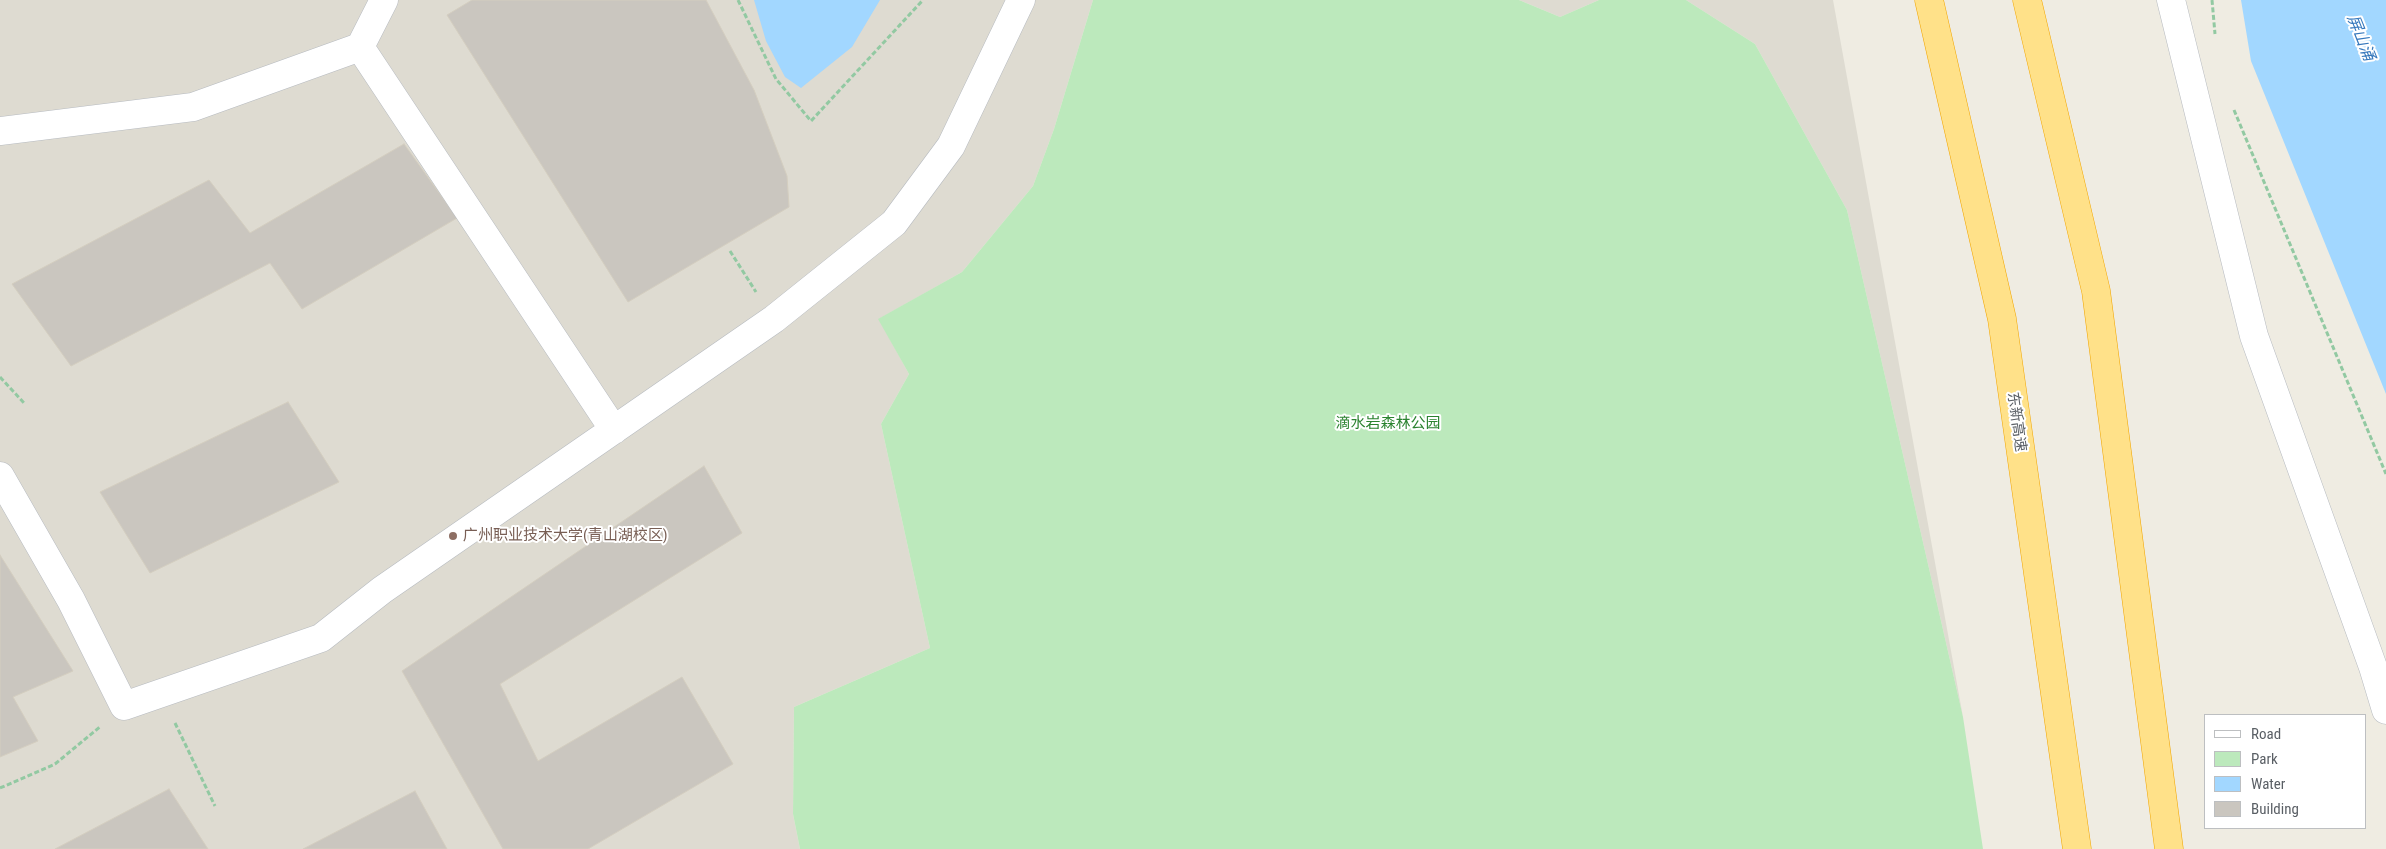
<!DOCTYPE html>
<meta charset="utf-8">
<style>
body{margin:0}
#map{position:relative;width:2386px;height:849px;overflow:hidden;background:#efece2;font-family:"Roboto Condensed",sans-serif}
canvas{display:block}
.legend{position:absolute;left:2204px;top:714px;width:162px;height:115px;box-sizing:border-box;background:#fff;border:1px solid #bdbfc1;margin:0;padding:6px 9px;list-style:none;font-size:15px;color:#5a5f65}
.legend li{display:flex;align-items:center;gap:10px;height:25px}
.legend b{width:25px;border:1px solid #bdbfc1}
</style>
<div id="map">
<canvas width="2386" height="849"></canvas>
<ul class="legend">
<li><b style="height:6px;background:#fff"></b>Road</li>
<li><b style="height:14px;background:#bce9bc"></b>Park</li>
<li><b style="height:14px;background:#a2d7ff"></b>Water</li>
<li><b style="height:14px;background:#cac6bf"></b>Building</li>
</ul>
</div>
<script>
const ctx = document.querySelector('canvas').getContext('2d');
ctx.lineJoin = 'round';
function fill(path, color) {
  ctx.fillStyle = color;
  ctx.fill(path, 'evenodd');
}
function poly(rows) {
  const path = new Path2D();
  for (const r of rows) {
    path.moveTo(r[0], r[1]);
    for (let i = 2; i < r.length; i += 2) path.lineTo(r[i], r[i + 1]);
  }
  return path;
}
function trace(path, color, width, dash) {
  ctx.strokeStyle = color;
  ctx.lineWidth = width;
  ctx.lineCap = dash ? 'butt' : 'round';
  ctx.setLineDash(dash || []);
  ctx.stroke(path);
}
function write(font, color, halo, rows, align = 'center') {
  ctx.font = font + ' "Roboto Condensed","Noto Sans SC",sans-serif';
  ctx.lineWidth = 4;
  ctx.setLineDash([]);
  ctx.textBaseline = 'middle';
  ctx.strokeStyle = halo;
  ctx.fillStyle = color;
  for (const [text, x, y, turn = 0] of rows) {
    ctx.save();
    ctx.translate(x, y);
    ctx.rotate((+turn || 0) * Math.PI / 180);
    ctx.textAlign = isNaN(turn) ? turn : align;
    if (halo) ctx.strokeText(text, 0, 0);
    ctx.fillText(text, 0, 0);
    ctx.restore();
  }
}
fill(poly([
 [0,0,1093,0,1054,129,1033,186,962,272,879,319,909,374,881,424,930,648,794,707,793,814,800,849,0,849],
 [1519,0,1599,0,1560,17],
 [1686,0,1833,0,1963,717,1847,210,1755,44]
]), '#dedbd1');
fill(poly([
 [1093,0,1519,0,1560,17,1599,0,1686,0,1755,44,1847,210,1963,717,1983,849,800,849,793,814,794,707,930,648,881,424,909,374,878,319,962,272,1033,186,1054,129]
]), '#bce9bc');
fill(poly([
 [754,0,880,0,852,47,801,88,785,77,766,41],
 [2241,0,2386,0,2386,394,2251,61]
]), '#a2d7ff');
const building = poly([
 [472,0,706,0,754,90,787,176,789,207,628,302,447,15,472,0],
 [404,144,457,218,302,309,270,263,71,366,12,284,209,180,250,233,404,144],
 [288,402,339,482,150,573,100,492,288,402],
 [704,466,742,533,500,684,538,761,682,677,733,764,588,849,503,849,402,671,704,466],
 [0,555,73,671,13,697,38,741,0,757,0,555],
 [169,789,208,849,55,849,169,789],
 [415,791,447,849,303,849,415,791]
]);
fill(building, '#cac6bf');
trace(building, '#d4cec0', 1);
const minor = poly([
 [2171,0,2254,336,2373,667,2386,710],
 [360,47,614,430],
 [0,131,193,107,360,47,384,0],
 [0,476,71,600,124,706,321,638,382,590,774,319,894,223,951,146,1021,0]
]);
const highway = poly([
 [1929,0,2002,319,2077,849],
 [2027,0,2096,291,2169,849]
]);
trace(minor, '#b7bbc0', 29);
trace(highway, '#f1a500', 29);
trace(poly([
 [738,0,776,79,811,121,923,0],
 [2212,0,2215,34],
 [2234,110,2386,474],
 [730,251,756,292],
 [0,377,25,404],
 [175,723,215,806],
 [0,788,55,764,101,726]
]), '#92c9a2', 3, [5, 2.5]);
trace(minor, '#fff', 28);
trace(highway, '#ffe189', 28);
for (const [x, y, r, color] of [
 [453,536,5,"#8d6e63"]
]) {
  const dot = new Path2D();
  dot.arc(x, y, r, 0, 2 * Math.PI);
  ctx.fillStyle = color;
  ctx.fill(dot);
  trace(dot, '#fff', 2);
}
write('15px', '#5a5f65', '#fff', [
 ["东新高速",2016,422,82]
]);
write('15px', '#2b8330', '#fff', [
 ["滴水岩森林公园",1388,424]
]);
write('15px', '#785e54', '#fff', [
 ["广州职业技术大学(青山湖校区)",463,536]
], 'left');
write('italic 16px', '#3477bc', '#fff', [
 ["屏山涌",2360,38,68]
]);
</script>
